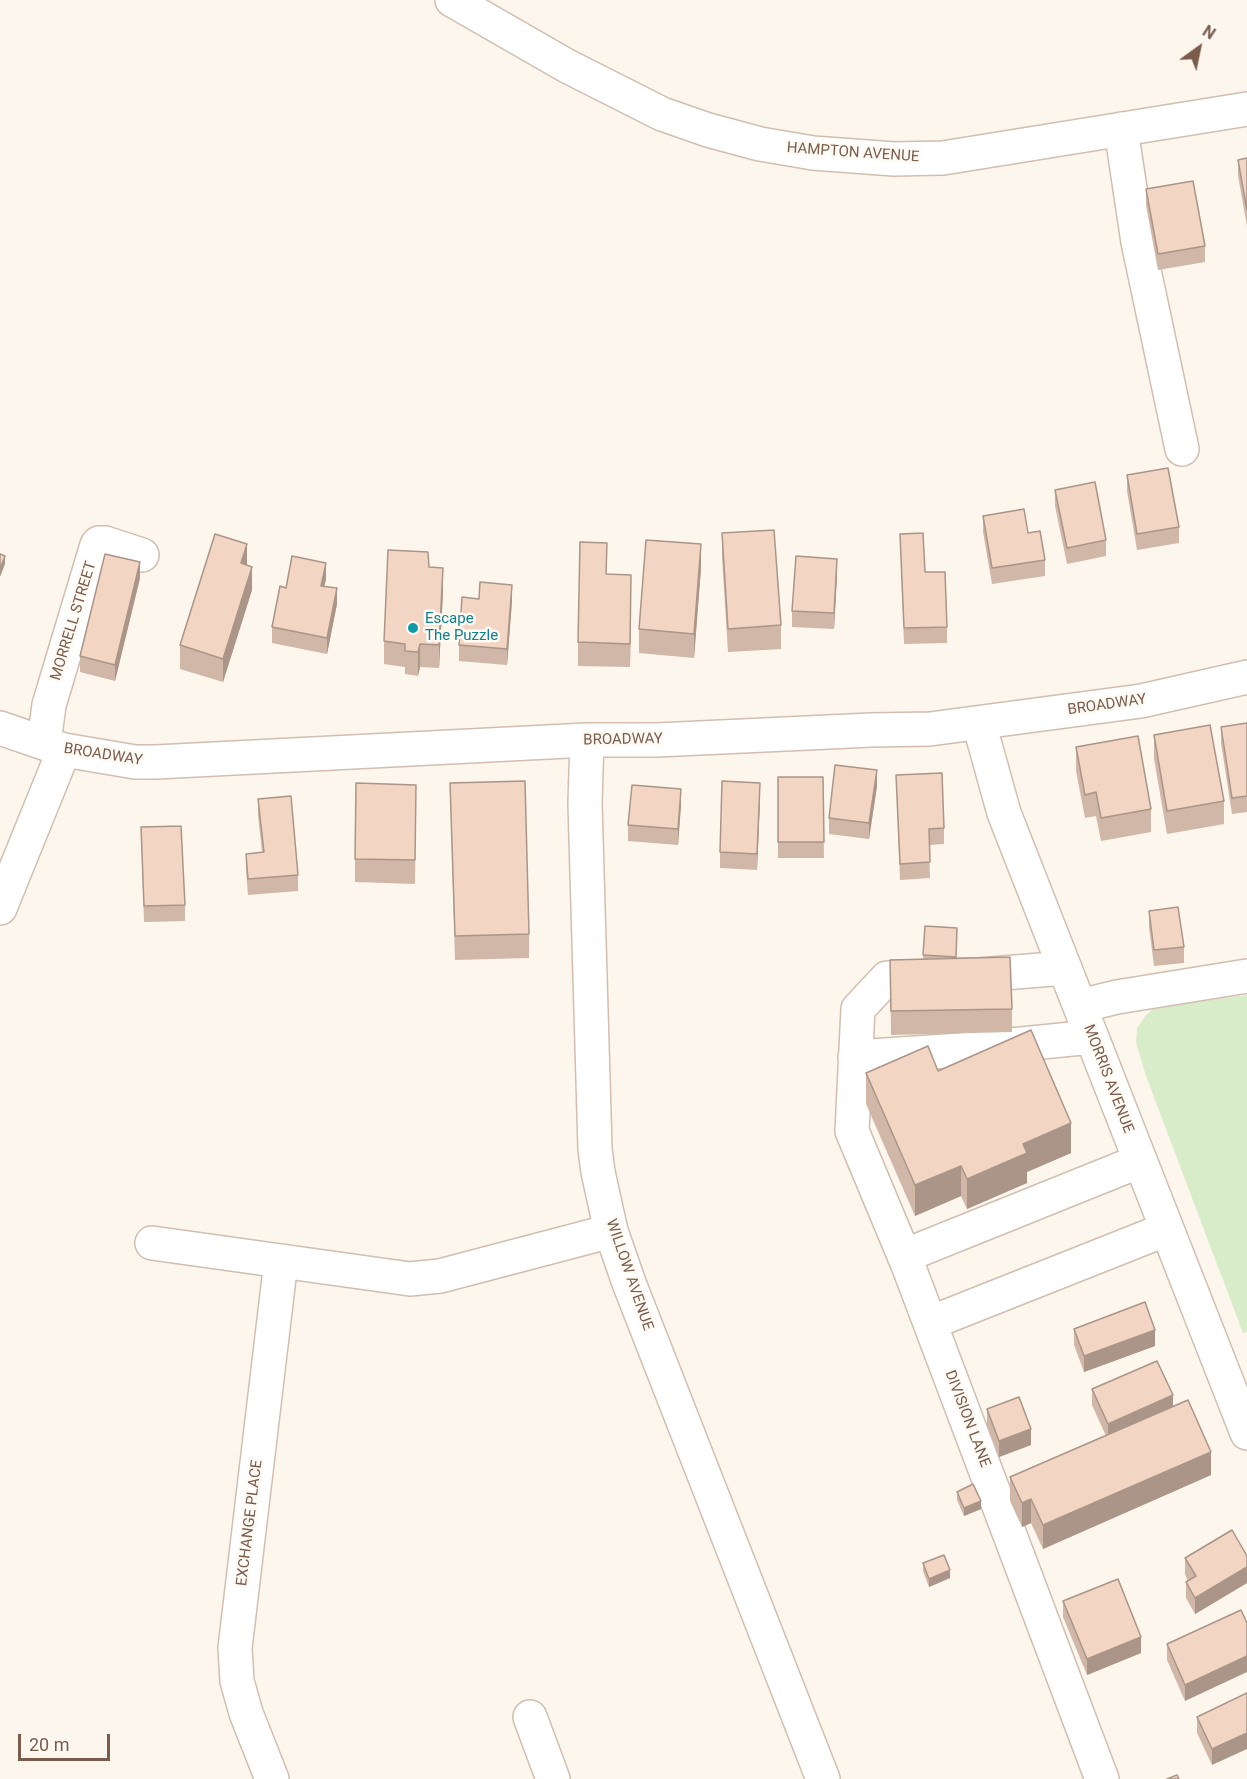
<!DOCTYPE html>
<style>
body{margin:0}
#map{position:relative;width:1247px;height:1779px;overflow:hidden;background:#fdf6ec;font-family:Roboto,sans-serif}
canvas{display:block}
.north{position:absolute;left:1169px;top:18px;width:60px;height:60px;-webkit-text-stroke:4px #fffaf3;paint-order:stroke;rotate:33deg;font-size:16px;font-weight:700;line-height:24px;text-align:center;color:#7a5c4d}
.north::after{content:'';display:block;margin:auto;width:21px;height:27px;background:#7a5c4d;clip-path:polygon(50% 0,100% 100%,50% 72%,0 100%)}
.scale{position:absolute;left:18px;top:1734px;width:92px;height:27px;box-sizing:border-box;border:3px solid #7a5c4d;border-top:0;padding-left:8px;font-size:18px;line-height:21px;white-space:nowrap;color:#7a5c4d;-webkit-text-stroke:4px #fffaf3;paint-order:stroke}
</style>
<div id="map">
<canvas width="1247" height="1779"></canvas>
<div class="north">N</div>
<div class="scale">20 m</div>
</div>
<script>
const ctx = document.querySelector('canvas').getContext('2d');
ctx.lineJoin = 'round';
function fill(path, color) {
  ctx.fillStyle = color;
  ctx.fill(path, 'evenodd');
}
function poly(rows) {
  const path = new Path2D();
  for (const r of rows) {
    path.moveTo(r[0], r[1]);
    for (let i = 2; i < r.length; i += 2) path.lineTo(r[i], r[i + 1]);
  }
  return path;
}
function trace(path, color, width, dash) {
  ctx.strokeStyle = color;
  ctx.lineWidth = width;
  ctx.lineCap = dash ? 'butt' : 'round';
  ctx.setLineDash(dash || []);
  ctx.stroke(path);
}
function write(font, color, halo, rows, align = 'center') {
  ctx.font = font + ' Roboto,sans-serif';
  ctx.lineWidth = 5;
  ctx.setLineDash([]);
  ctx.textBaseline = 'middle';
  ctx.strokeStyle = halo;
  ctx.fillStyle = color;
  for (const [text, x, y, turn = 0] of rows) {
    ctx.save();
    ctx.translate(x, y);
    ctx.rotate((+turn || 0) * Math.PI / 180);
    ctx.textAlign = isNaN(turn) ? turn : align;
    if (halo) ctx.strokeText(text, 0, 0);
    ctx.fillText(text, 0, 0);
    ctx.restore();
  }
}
fill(poly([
 [1247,995,1247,1332,1243,1333,1146,1076,1136,1043,1137,1028,1146,1015,1155,1007]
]), '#d8ecc9');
const minor = poly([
 [452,0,567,66,662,114,708,130,760,144,813,153,894,159,943,158,1247,109],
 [1121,129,1138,242,1182,449],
 [979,723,1004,813,1247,1433],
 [0,728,64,750,135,762,156,762,587,740,657,740,871,730,930,729,1141,701,1247,677],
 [587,740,585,803,595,1149,598,1172,611,1231,629,1283,823,1779],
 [44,743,49,705,97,545,99,543,105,543,142,555],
 [0,908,64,750],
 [1065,968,979,975,887,978,858,1009,852,1131,908,1265,1102,1779],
 [1080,1006,1117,997,1247,976],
 [855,1057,961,1050,1092,1037],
 [152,1243,410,1279,440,1276,611,1231],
 [904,1256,1140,1161],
 [930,1323,1167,1229],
 [530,1717,553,1779],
 [272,1779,246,1713,237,1681,235,1648,281,1261]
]);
trace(minor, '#d1beb0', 36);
trace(minor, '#fff', 33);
fill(poly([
 [1247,158,1247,226,1238,176,1238,160],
 [1146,189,1205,246,1205,262,1158,270,1146,205],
 [1127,475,1179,527,1179,543,1137,550,1127,491],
 [1055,490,1106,540,1106,556,1067,564,1055,506],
 [983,516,1028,533,1045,560,1045,576,992,584,983,532],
 [722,533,781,625,781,649,728,652,722,557],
 [900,534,925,572,947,627,947,643,904,644],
 [247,565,252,590,223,682,180,669,180,645],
 [429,567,443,592,439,668,420,667,418,676,405,674,405,667,384,664,384,641],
 [701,568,694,658,639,653,639,629],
 [606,574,631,598,630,667,578,666,578,642],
 [837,575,834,629,792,627,792,611],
 [140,578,115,681,80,672,80,656],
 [326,579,324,586,337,604,327,654,272,643,272,627,286,588],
 [512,601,507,665,459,661,459,645],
 [1247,723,1247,812,1232,814,1221,743,1221,727],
 [1154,735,1224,801,1224,824,1167,834,1154,759],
 [1076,747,1151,809,1151,832,1101,841,1096,816,1085,818,1076,771],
 [896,775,944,828,944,844,929,845,930,878,900,880],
 [778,777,823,777,824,858,778,858],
 [450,783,529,934,529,958,455,960],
 [877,786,869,839,829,834,829,818],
 [258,799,298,875,298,891,248,895,246,870,246,854,262,852,258,815],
 [760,799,757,870,720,868,720,852],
 [681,805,678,845,628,841,628,825],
 [416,808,415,884,355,882,355,859],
 [141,827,185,905,185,921,144,922],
 [1149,911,1184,947,1184,963,1154,966,1149,927],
 [925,926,957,928,956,959,1012,1009,1012,1032,891,1035,890,960,923,960],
 [938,1071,1071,1153,1027,1172,1027,1183,967,1209,961,1196,915,1216,866,1104,866,1073],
 [1074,1329,1155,1346,1084,1372,1074,1345],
 [1092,1389,1173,1407,1211,1475,1043,1549,1031,1523,1022,1527,1010,1501,1010,1477,1106,1436,1092,1405],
 [987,1409,1031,1445,999,1457,987,1425],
 [957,1492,981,1509,964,1516,957,1500],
 [1247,1556,1247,1583,1195,1614,1186,1598,1186,1582,1188,1581,1185,1574,1185,1558],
 [923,1563,950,1578,929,1587,923,1571],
 [1063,1601,1141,1653,1087,1675,1063,1617],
 [1241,1610,1185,1701,1167,1660,1167,1644],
 [1247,1693,1212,1765,1197,1733,1197,1717]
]), '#d1b7a8');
fill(poly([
 [247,544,247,568,241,563],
 [701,544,701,568,694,658,694,634],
 [5,556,5,564,0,577,0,569],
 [837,559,837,575,834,629,834,613],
 [140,562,140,578,115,681,115,665],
 [326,563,326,579,321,602,321,586],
 [252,567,252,590,223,682,223,659],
 [443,568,443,592,439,668,439,645],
 [631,575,631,598,630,667,630,644],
 [512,585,512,601,507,665,507,649],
 [337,588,337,604,327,654,327,638],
 [420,644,420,667,418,676,418,652],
 [877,770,877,786,869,839,869,823],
 [760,783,760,799,757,870,757,854],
 [681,789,681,805,678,845,678,829],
 [1071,1123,1071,1153,1027,1172,1027,1183,967,1209,967,1179,1023,1144],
 [961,1166,961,1196,915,1216,915,1185],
 [1155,1330,1155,1346,1084,1372,1084,1356],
 [1173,1395,1173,1411,1108,1440,1108,1424],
 [1031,1429,1031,1445,999,1457,999,1441],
 [1211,1452,1211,1475,1043,1549,1043,1525],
 [1031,1499,1031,1523,1022,1527,1022,1503],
 [981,1501,981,1509,964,1516,964,1508],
 [1247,1567,1247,1583,1195,1614,1195,1598],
 [950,1570,950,1578,929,1587,929,1579],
 [1141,1637,1141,1653,1087,1675,1087,1659],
 [1247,1656,1247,1672,1185,1701,1185,1685],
 [1247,1733,1247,1749,1212,1765,1212,1749]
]), '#aa9588');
const building = poly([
 [1247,158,1247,210,1238,160,1247,158],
 [1193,181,1205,246,1158,254,1146,189,1193,181],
 [1168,468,1179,527,1137,534,1127,475,1168,468],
 [1095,482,1106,540,1067,548,1055,490,1095,482],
 [1024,509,1028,533,1040,531,1045,560,992,568,983,516,1024,509],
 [774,530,781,625,728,629,722,533,774,530],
 [923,533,925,572,945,572,947,627,904,628,900,534,923,533],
 [215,534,247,544,241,563,252,567,223,659,180,645,215,534],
 [646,540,701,544,694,634,639,629,646,540],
 [580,542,607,543,606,574,631,575,630,644,578,642,580,542],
 [388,550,428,552,429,567,443,568,439,645,420,644,418,652,405,651,405,644,384,641,388,550],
 [0,554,5,556,0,569,0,554],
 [105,554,140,562,115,665,80,656,105,554],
 [292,556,326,563,321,586,337,588,327,638,272,627,280,586,286,588,292,556],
 [796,556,837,559,834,613,792,611,796,556],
 [480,582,512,585,507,649,459,645,462,597,479,599,480,582],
 [1247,723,1247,796,1232,798,1221,727,1247,723],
 [1210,725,1224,801,1167,811,1154,735,1210,725],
 [1138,736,1151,809,1101,818,1096,792,1085,795,1076,747,1138,736],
 [835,765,877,770,869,823,829,818,835,765],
 [942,773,944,828,929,829,930,862,900,864,896,775,942,773],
 [778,777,823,777,824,842,778,842,778,777],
 [525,781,529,934,455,936,450,783,525,781],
 [722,781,760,783,757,854,720,852,722,781],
 [356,783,416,785,415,860,355,859,356,783],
 [632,785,681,789,678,829,628,825,632,785],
 [291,796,298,875,248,879,246,854,264,852,258,799,291,796],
 [181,826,185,905,144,906,141,827,181,826],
 [1178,907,1184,947,1154,950,1149,911,1178,907],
 [925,926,957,928,956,957,923,955,925,926],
 [1010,957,1012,1009,891,1011,890,960,1010,957],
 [1031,1030,1071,1123,1023,1144,1027,1153,967,1179,961,1166,915,1185,866,1073,928,1046,938,1071,1031,1030],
 [1145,1302,1155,1330,1084,1356,1074,1329,1145,1302],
 [1157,1361,1173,1395,1108,1424,1092,1389,1157,1361],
 [1019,1397,1031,1429,999,1441,987,1409,1019,1397],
 [1188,1400,1211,1452,1043,1525,1031,1499,1022,1503,1010,1477,1188,1400],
 [973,1484,981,1501,964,1508,957,1492,973,1484],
 [1232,1530,1247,1556,1247,1567,1195,1598,1186,1582,1196,1576,1185,1558,1232,1530],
 [944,1555,950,1570,929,1579,923,1563,944,1555],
 [1118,1579,1141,1637,1087,1659,1063,1601,1118,1579],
 [1241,1610,1247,1623,1247,1656,1185,1685,1167,1644,1241,1610],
 [1247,1693,1247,1733,1212,1749,1197,1717,1247,1693],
 [1177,1775,1179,1779,1167,1779,1177,1775]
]);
fill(building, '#f3d5c3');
trace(building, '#aa9588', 1.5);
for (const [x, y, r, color] of [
 [413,628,6,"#0f9aa8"]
]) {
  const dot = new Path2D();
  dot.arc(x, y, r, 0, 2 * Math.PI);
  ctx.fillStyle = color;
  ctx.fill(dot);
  trace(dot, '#fffaf3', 2);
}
write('15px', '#7a5c4d', '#fffaf3', [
 ["HAMPTON AVENUE",853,153,4],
 ["MORRELL STREET",74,621,-73],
 ["BROADWAY",1107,705,-8],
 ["BROADWAY",623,740,-1],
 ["BROADWAY",103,755,9],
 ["MORRIS AVENUE",1108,1079,69],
 ["WILLOW AVENUE",629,1275,71],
 ["DIVISION LANE",967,1419,69],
 ["EXCHANGE PLACE",250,1523,-83]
]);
write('15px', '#0d838f', '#fffaf3', [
 ["Escape",425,619],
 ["The Puzzle",425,636]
], 'left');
</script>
